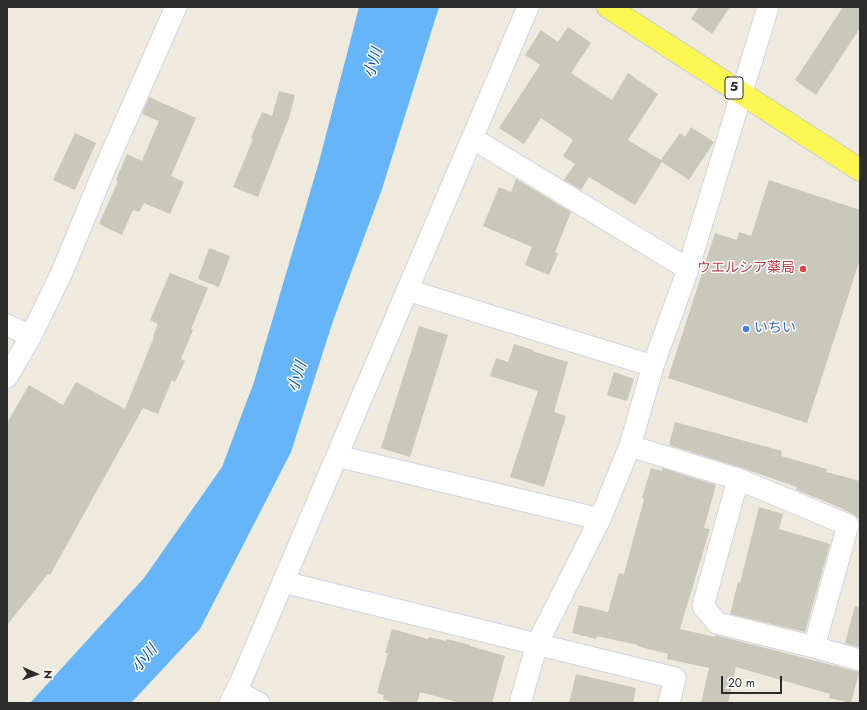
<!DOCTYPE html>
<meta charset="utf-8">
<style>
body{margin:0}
#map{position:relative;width:867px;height:710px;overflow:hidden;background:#eeeadd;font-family:Jost,sans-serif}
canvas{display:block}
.frame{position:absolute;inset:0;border:8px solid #2c2c2c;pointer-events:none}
.north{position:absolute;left:16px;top:654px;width:40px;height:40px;-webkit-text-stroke:3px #fff;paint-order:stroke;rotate:92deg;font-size:11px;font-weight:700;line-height:16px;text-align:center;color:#2c2c2c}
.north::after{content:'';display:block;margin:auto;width:14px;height:18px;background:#2c2c2c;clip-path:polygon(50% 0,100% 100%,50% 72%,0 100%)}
.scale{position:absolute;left:721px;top:676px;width:61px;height:18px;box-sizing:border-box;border:2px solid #2c2c2c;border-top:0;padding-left:5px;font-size:12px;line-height:14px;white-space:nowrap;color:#2c2c2c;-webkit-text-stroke:3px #fff;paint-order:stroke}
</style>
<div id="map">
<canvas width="867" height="710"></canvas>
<div class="frame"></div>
<div class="north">N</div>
<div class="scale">20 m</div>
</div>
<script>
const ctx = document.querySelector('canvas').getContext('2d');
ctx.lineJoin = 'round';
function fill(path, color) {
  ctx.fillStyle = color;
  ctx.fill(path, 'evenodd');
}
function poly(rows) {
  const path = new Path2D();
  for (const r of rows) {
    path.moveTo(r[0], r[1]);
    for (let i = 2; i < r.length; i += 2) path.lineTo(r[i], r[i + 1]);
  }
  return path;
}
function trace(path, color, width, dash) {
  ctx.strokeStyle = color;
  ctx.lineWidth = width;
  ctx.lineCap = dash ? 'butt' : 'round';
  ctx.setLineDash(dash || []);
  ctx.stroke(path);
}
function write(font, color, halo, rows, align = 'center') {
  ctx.font = font + ' Jost,"Noto Sans JP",sans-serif';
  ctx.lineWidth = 3;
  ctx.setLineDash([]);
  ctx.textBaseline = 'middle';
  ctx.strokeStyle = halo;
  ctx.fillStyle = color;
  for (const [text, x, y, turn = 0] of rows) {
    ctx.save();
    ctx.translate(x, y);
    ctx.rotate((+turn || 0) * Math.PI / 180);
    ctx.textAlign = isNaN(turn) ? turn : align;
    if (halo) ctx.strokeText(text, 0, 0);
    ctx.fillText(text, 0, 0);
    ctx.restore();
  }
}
fill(poly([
 [359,7,439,7,382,189,333,321,291,452,200,629,131,703,30,703,144,578,222,467,254,382,319,162]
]), '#67b5f9');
fill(poly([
 [699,7,730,7,712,34,691,19],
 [843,7,860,7,860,28,816,95,795,80],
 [568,27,591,43,571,73,612,100,628,73,658,94,628,140,661,160,680,133,685,137,691,127,714,142,689,180,662,162,635,205,589,177,581,190,564,180,575,164,563,156,573,140,541,118,524,144,499,128,540,65,525,55,541,30,558,42],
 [279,91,295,95,289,118,258,197,233,187,253,139,251,138,262,112,272,116],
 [149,97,196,118,171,176,184,182,170,214,144,203,139,212,133,210,122,235,99,224,118,181,116,180,127,154,142,161,159,121,142,114],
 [75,133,96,143,75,190,53,180],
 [516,179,571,212,555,252,558,254,549,275,525,265,532,247,483,226,499,187,511,192],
 [769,180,860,210,860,259,807,423,668,378,715,233,737,240,739,232,751,236],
 [209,248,230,256,219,287,198,279],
 [170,273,208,288,191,329,193,330,181,359,185,361,175,382,172,380,158,414,143,408,50,575,48,574,7,625,7,423,29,385,63,405,76,382,125,409,154,337,153,336,158,324,150,320],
 [419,326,448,335,410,457,381,448],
 [514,344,533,350,532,351,568,362,554,412,566,416,544,487,510,477,538,391,490,376,496,358,508,362],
 [614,372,634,379,627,401,607,395],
 [675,422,782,451,781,456,827,469,826,472,860,481,860,520,853,514,834,505,796,490,797,487,742,468,669,445],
 [651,468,662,471,662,468,716,485,704,528,710,529,680,629,715,637,715,635,859,672,851,703,829,698,830,694,736,667,728,703,701,703,709,668,667,659,668,654,637,646,638,645,597,636,596,639,572,633,579,605,608,612,619,573,624,574,644,499,642,498],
 [759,507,783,514,779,529,830,544,805,632,730,614,738,582,740,583],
 [855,606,860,607,860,648,845,643],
 [392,629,428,639,429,637,446,641,447,639,470,645,470,646,505,656,492,703,461,703,420,692,417,703,394,703,383,699,384,695,377,693,388,653,385,653],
 [576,674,636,688,633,703,569,703]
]), '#c9c8bb');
const street = poly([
 [472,138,688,269],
 [407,290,653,366],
 [7,325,31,336],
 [7,377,31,336,62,272,105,168,176,7],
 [630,446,738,479,848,525,814,647,717,623,703,606,738,479],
 [337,456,600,519],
 [283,582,675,678,669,703],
 [814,647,860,660],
 [236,691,259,703],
 [230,703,241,681,528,7],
 [520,703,537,644,600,519,630,446,653,366,688,269,768,7]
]);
const primary = poly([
 [608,7,860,170]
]);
trace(street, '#d2d2e5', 23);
trace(primary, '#ccc', 24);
trace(street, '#fff', 21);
trace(primary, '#fdf754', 22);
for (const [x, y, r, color] of [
 [803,269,4,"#e0444e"],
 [746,329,4,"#3f7fe0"]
]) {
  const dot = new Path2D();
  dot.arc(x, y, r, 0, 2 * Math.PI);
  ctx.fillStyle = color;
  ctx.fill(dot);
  trace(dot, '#fff', 1.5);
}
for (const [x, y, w] of [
 [734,88,18]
]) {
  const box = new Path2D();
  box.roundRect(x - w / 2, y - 11, w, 22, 3);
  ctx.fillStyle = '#fff';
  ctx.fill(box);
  trace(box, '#2c2c2c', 1);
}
write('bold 13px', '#2c2c2c', null, [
 ["5",734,88]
]);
write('14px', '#be3a42', '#fff', [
 ["ウエルシア薬局",795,269]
], 'right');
write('14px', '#366cbe', '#fff', [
 ["いちい",754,329]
], 'left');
write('italic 15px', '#024ea9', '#fff', [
 ["小川",374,63,-73],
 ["小川",298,377,-72],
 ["小川",145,659,-49]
]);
</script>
